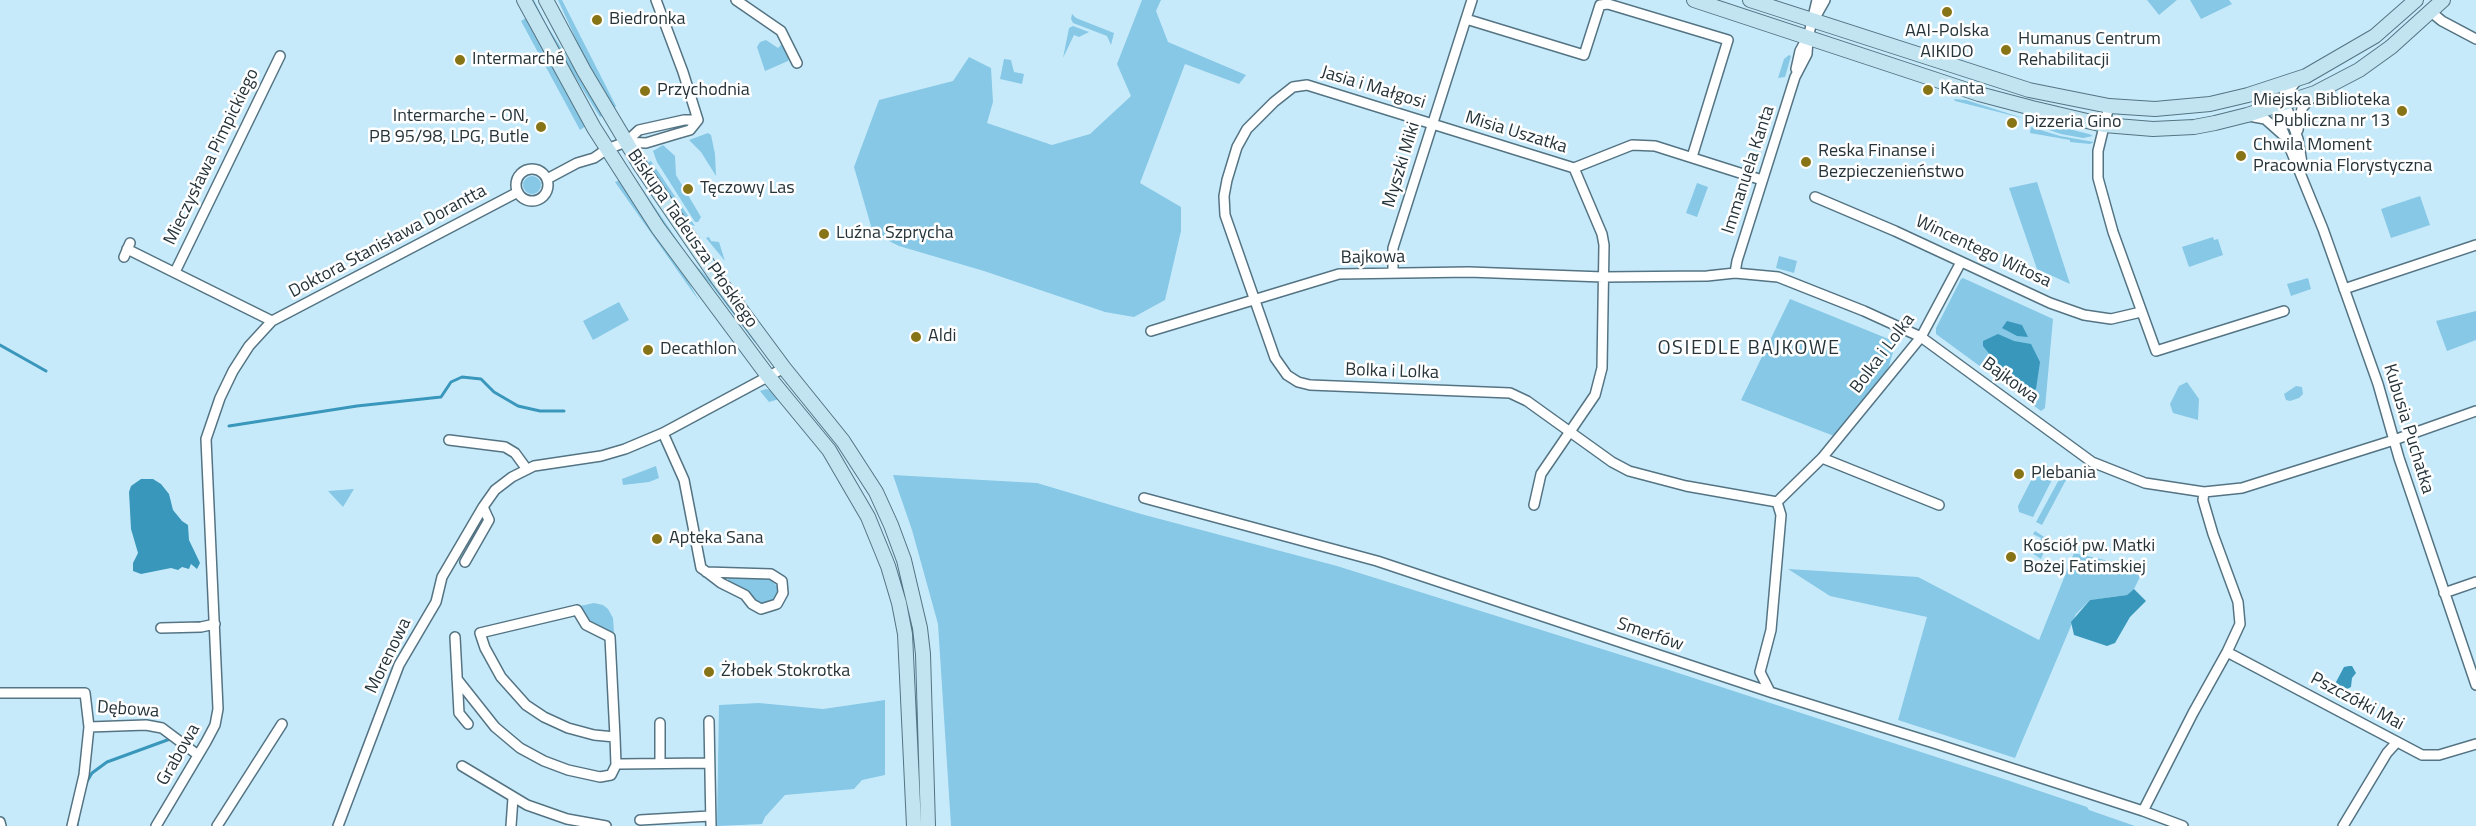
<!DOCTYPE html>
<meta charset="utf-8">
<style>
body{margin:0}
canvas{display:block;background:#c7eafb}
</style>
<canvas width="2476" height="826"></canvas>
<script>
const ctx = document.querySelector('canvas').getContext('2d');
ctx.lineJoin = 'round';
function fill(path, color) {
  ctx.fillStyle = color;
  ctx.fill(path, 'evenodd');
}
function poly(rows) {
  const path = new Path2D();
  for (const r of rows) {
    if (r.length === 3) {
      path.moveTo(r[0] + r[2], r[1]);
      path.arc(r[0], r[1], r[2], 0, 2 * Math.PI);
      continue;
    }
    path.moveTo(r[0], r[1]);
    for (let i = 2; i < r.length; i += 2) path.lineTo(r[i], r[i + 1]);
  }
  return path;
}
function trace(path, color, width, dash) {
  ctx.strokeStyle = color;
  ctx.lineWidth = width;
  ctx.lineCap = dash ? 'butt' : 'round';
  ctx.setLineDash(dash || []);
  ctx.stroke(path);
}
function write(font, color, halo, rows, align = 'center') {
  ctx.font = font + ' "Titillium Web",sans-serif';
  ctx.lineWidth = 5;
  ctx.setLineDash([]);
  ctx.textBaseline = 'middle';
  ctx.strokeStyle = halo;
  ctx.fillStyle = color;
  for (const [text, x, y, turn = 0] of rows) {
    ctx.save();
    ctx.translate(x, y);
    ctx.rotate((+turn || 0) * Math.PI / 180);
    ctx.textAlign = isNaN(turn) ? turn : align;
    if (halo) ctx.strokeText(text, 0, 0);
    ctx.fillText(text, 0, 0);
    ctx.restore();
  }
}
fill(poly([
 [531,0,534,0,546,24,581,79,602,116,600,117,546,30],
 [558,0,562,0,616,106,614,109,591,72],
 [1142,0,1161,0,1156,11,1168,42,1246,75,1239,84,1185,64,1140,183,1181,207,1181,231,1165,300,1134,317,1105,312,984,271,899,246,873,233,854,167,879,100,953,81,969,57,991,68,993,102,987,123,1052,145,1090,134,1131,96,1117,64],
 [2147,0,2177,0,2159,15],
 [2190,0,2229,0,2232,4,2201,19],
 [1072,14,1076,18,1114,33,1111,45,1107,36,1073,23,1071,19],
 [526,18,586,126,580,130,521,21],
 [1073,26,1089,32,1079,37,1074,35,1063,58,1069,28],
 [766,40,778,48,782,44,789,58,788,61,765,71,757,47,760,42],
 [1789,55,1791,56,1785,77,1778,78,1784,59],
 [1004,59,1011,60,1014,72,1024,74,1022,84,1000,79],
 [1954,99,1966,100,2026,119,1955,101],
 [2032,120,2089,134,2093,136,2083,138,2061,134,2034,125],
 [2031,127,2060,136,2094,142,2090,144,2070,142,2070,140,2030,133],
 [708,133,711,135,715,154,716,176,701,152,689,140],
 [663,145,675,156,676,175,701,217,698,222,695,222,657,162,653,151],
 [651,161,695,226,686,223,647,163],
 [631,172,688,256,718,290,757,342,755,343,712,286,684,256,630,173],
 [532,185,9],
 [620,180,683,272,699,301,615,182],
 [2037,182,2070,284,2037,269,2009,188],
 [1697,183,1708,187,1697,217,1686,213],
 [2420,196,2430,225,2391,238,2381,209],
 [709,237,711,241,719,242,725,261,706,238],
 [2213,237,2214,240,2218,239,2223,255,2189,267,2182,247],
 [1779,256,1797,261,1794,273,1776,268],
 [1963,278,2053,319,2045,408,2041,411,1936,334,1936,328,1961,279],
 [2308,278,2311,289,2291,296,2287,284],
 [1790,299,1896,342,1889,366,1877,387,1834,436,1741,400],
 [619,302,629,320,593,340,583,321],
 [2476,311,2476,340,2447,351,2436,321],
 [2187,382,2199,399,2198,420,2173,413,2170,404,2179,386],
 [2296,386,2302,387,2303,394,2299,398,2290,401,2286,400,2284,394],
 [766,389,773,391,779,399,769,402,760,391],
 [2039,465,2044,465,2057,470,2033,517,2019,512,2018,506],
 [656,466,659,478,649,482,623,485,622,479],
 [2062,474,2066,480,2042,525,2036,522],
 [893,475,1037,483,1141,514,1337,566,1669,670,2010,781,2087,807,2089,810,2135,826,951,826,938,624,912,530],
 [354,489,343,507,328,491],
 [2035,531,2049,540,2041,559,2032,553,2035,548,2038,548,2041,538,2033,534],
 [2074,553,2144,569,2134,589,2127,595,2090,600,2076,614,2015,758,1898,720,1927,617,1830,596,1788,569,1918,577,2039,640],
 [728,577,769,578,778,587,778,596,774,601,760,605,728,582],
 [594,603,603,605,608,609,613,618,614,633,600,628,590,621,580,606],
 [885,700,885,775,862,780,854,789,785,795,765,817,762,824,717,826,719,705,759,703,823,709]
]), '#86c8e6');
fill(poly([
 [2007,321,2022,325,2028,337,2017,336,2002,328],
 [1998,334,2014,341,2031,344,2040,362,2036,389,2029,392,2002,370,1983,346,1983,341],
 [141,479,153,479,161,484,169,494,173,510,182,521,188,525,189,540,200,563,197,569,191,564,189,569,182,567,178,570,171,568,141,574,133,571,133,563,138,553,131,529,129,492,131,486],
 [2134,589,2146,601,2130,617,2115,643,2107,646,2074,635,2071,622,2090,600,2127,595],
 [2349,666,2352,666,2356,673,2352,678,2351,687,2345,690,2338,687,2336,682,2344,667]
]), '#3a97bc');
trace(poly([
 [0,345,46,371],
 [229,426,357,406,441,397,451,382,462,377,481,379,494,392,518,406,540,411,564,411],
 [86,783,92,773,107,762,170,739],
 [77,826,78,819]
]), '#3a97bc', 3);
const minor = poly([
 [656,0,683,72,698,120],
 [736,0,781,31,797,63],
 [2431,12,2442,21,2476,39],
 [1816,16,1825,0],
 [1466,19,1584,55,1600,5,1608,4,1728,40,1692,157],
 [1796,69,1800,51,1806,40],
 [2298,79,2284,97,2279,110,2278,119,2323,229,2378,384,2399,458,2476,685],
 [2255,94,2270,99,2288,111,2298,139,2303,169],
 [2109,106,2098,151,2098,178,2113,232,2156,351,2284,311],
 [2249,116,2265,119,2283,135],
 [2298,130,2302,108,2314,95],
 [626,142,646,143,676,134,690,130,698,120],
 [532,185,16],
 [547,179,577,163,594,158,607,149,626,142,639,130,684,120,698,120],
 [1762,180,1655,146,1632,145,1574,168,1307,85,1293,87,1274,102,1247,129,1237,147,1227,180,1224,196,1225,215,1275,358,1287,375,1298,382,1310,385,1510,393,1527,401,1612,462,1629,471,1686,486,1777,502],
 [1815,197,1895,231,2050,303,2084,315,2111,319,2141,312],
 [127,249,272,321],
 [124,257,130,243],
 [175,272,280,56],
 [1393,273,1393,248,1472,0],
 [1735,273,1737,261,1795,77,1807,54,1808,38,1817,0],
 [2344,289,2476,245],
 [1151,331,1339,274,1469,272,1603,277,1707,276,1735,273,1778,277,1864,311,1921,337,2092,462,2145,483,2204,492,2242,488,2394,440,2476,411],
 [663,433,684,480,701,568,704,570,721,583,745,595,752,604,761,609,777,604,783,593,782,581,771,574,706,572],
 [449,440,505,447,515,453,526,468],
 [1822,458,1939,505],
 [1144,498,1377,561,1770,692,1937,744,2143,811,2183,826],
 [1534,505,1541,474,1595,395,1602,368,1604,245,1602,234,1574,168],
 [465,562,489,520,483,507,495,490,512,477,534,466,601,456,625,449,663,433,784,368],
 [2444,593,2476,582],
 [577,610,586,625,610,637,615,737,594,735,568,728,544,717,526,705,501,677,485,648,480,633,577,610],
 [161,628,201,627,215,624],
 [455,637,459,713,468,724],
 [2227,652,2422,755,2439,755,2476,744],
 [457,679,495,727,520,748,544,761,568,770,600,777,611,775,616,765,615,737],
 [1770,692,1760,672,1771,630,1781,515,1777,502,1822,458,1921,337,1961,262],
 [0,693,85,693,89,727,146,725,162,728,198,755],
 [709,721,711,826],
 [660,723,660,763],
 [620,764,709,763],
 [462,766,527,805,567,819,606,826],
 [2143,811,2193,713,2227,652,2240,624,2238,602,2213,534,2203,500,2204,492],
 [640,820,710,816],
 [0,822,1,826],
 [72,826,84,775,89,727],
 [156,826,206,742,215,725,218,709,206,439,220,398,233,371,249,346,272,321,518,192],
 [217,826,282,724],
 [338,826,399,665,436,602,442,577,483,507],
 [511,826,513,798],
 [2343,826,2387,753,2397,742]
]);
const secondary = poly([
 [524,0,594,128,658,228,768,376,829,450,868,517,888,566,899,603,905,634,914,826],
 [546,0,584,71,640,165,718,279,784,368,843,441,876,492,891,525,904,560,920,628,923,654,928,826],
 [1694,0,1979,94,2032,108,2104,125,2153,129,2194,127,2215,123,2247,115,2315,93,2359,70,2391,47,2443,0],
 [1750,0,2029,90,2109,106,2155,109,2210,104,2248,95,2306,76,2375,36,2416,0]
]);
trace(minor, '#547483', 12);
trace(secondary, '#547483', 16);
trace(minor, '#fff', 9);
trace(secondary, '#c2e4f1', 14);
for (const [x, y, r, color] of [
 [1947,12,6,"#867416"],
 [597,20,6,"#867416"],
 [2006,50,6,"#867416"],
 [460,60,6,"#867416"],
 [1928,90,6,"#867416"],
 [645,91,6,"#867416"],
 [2402,111,6,"#867416"],
 [2012,123,6,"#867416"],
 [541,127,6,"#867416"],
 [2241,156,6,"#867416"],
 [1806,162,6,"#867416"],
 [688,189,6,"#867416"],
 [824,234,6,"#867416"],
 [916,337,6,"#867416"],
 [648,350,6,"#867416"],
 [2019,474,6,"#867416"],
 [657,539,6,"#867416"],
 [2011,557,6,"#867416"],
 [709,672,6,"#867416"]
]) {
  const dot = new Path2D();
  dot.arc(x, y, r, 0, 2 * Math.PI);
  ctx.fillStyle = color;
  ctx.fill(dot);
  trace(dot, '#fff', 2);
}
write('18px', '#26343a', '#fff', [
 ["Biedronka",609,20],
 ["AAI-Polska",1947,32,"center"],
 ["AIKIDO",1947,53,"center"],
 ["Humanus Centrum",2018,40],
 ["Rehabilitacji",2018,61],
 ["Intermarché",472,60],
 ["Kanta",1940,90],
 ["Przychodnia",657,91],
 ["Miejska Biblioteka",2390,101,"right"],
 ["Publiczna nr 13",2390,122,"right"],
 ["Intermarche - ON,",529,117,"right"],
 ["PB 95/98, LPG, Butle",529,138,"right"],
 ["Pizzeria Gino",2024,123],
 ["Chwila Moment",2253,146],
 ["Pracownia Florystyczna",2253,167],
 ["Reska Finanse i",1818,152],
 ["Bezpieczenieństwo",1818,173],
 ["Tęczowy Las",700,189],
 ["Luźna Szprycha",836,234],
 ["Aldi",928,337],
 ["Decathlon",660,350],
 ["Plebania",2031,474],
 ["Apteka Sana",669,539],
 ["Kościół pw. Matki",2023,547],
 ["Bożej Fatimskiej",2023,568],
 ["Żłobek Stokrotka",721,672]
], 'left');
write('18px', '#26343a', '#fff', [
 ["Jasia i Małgosi",1373,88,17],
 ["Misia Uszatka",1516,133,17],
 ["Mieczysława Pimpickiego",212,157,-64],
 ["Myszki Miki",1402,165,-73],
 ["Immanuela Kanta",1749,170,-72],
 ["Biskupa Tadeusza Płoskiego",692,239,55],
 ["Doktora Stanisława Dorantta",388,242,-28],
 ["Wincentego Witosa",1983,252,25],
 ["Bajkowa",1373,258,-1],
 ["Bolka i Lolka",1883,354,-53],
 ["Bolka i Lolka",1392,372,2],
 ["Bajkowa",2010,381,36],
 ["Kubusia Puchatka",2408,429,73],
 ["Smerfów",1650,635,19],
 ["Morenowa",389,656,-64],
 ["Pszczółki Mai",2357,702,28],
 ["Dębowa",128,710,4],
 ["Grabowa",179,755,-60]
]);
ctx.letterSpacing = '1.5px';
write('20px', '#26343a', '#fff', [
 ["OSIEDLE BAJKOWE",1749,349]
]);
ctx.letterSpacing = '0px';
</script>
